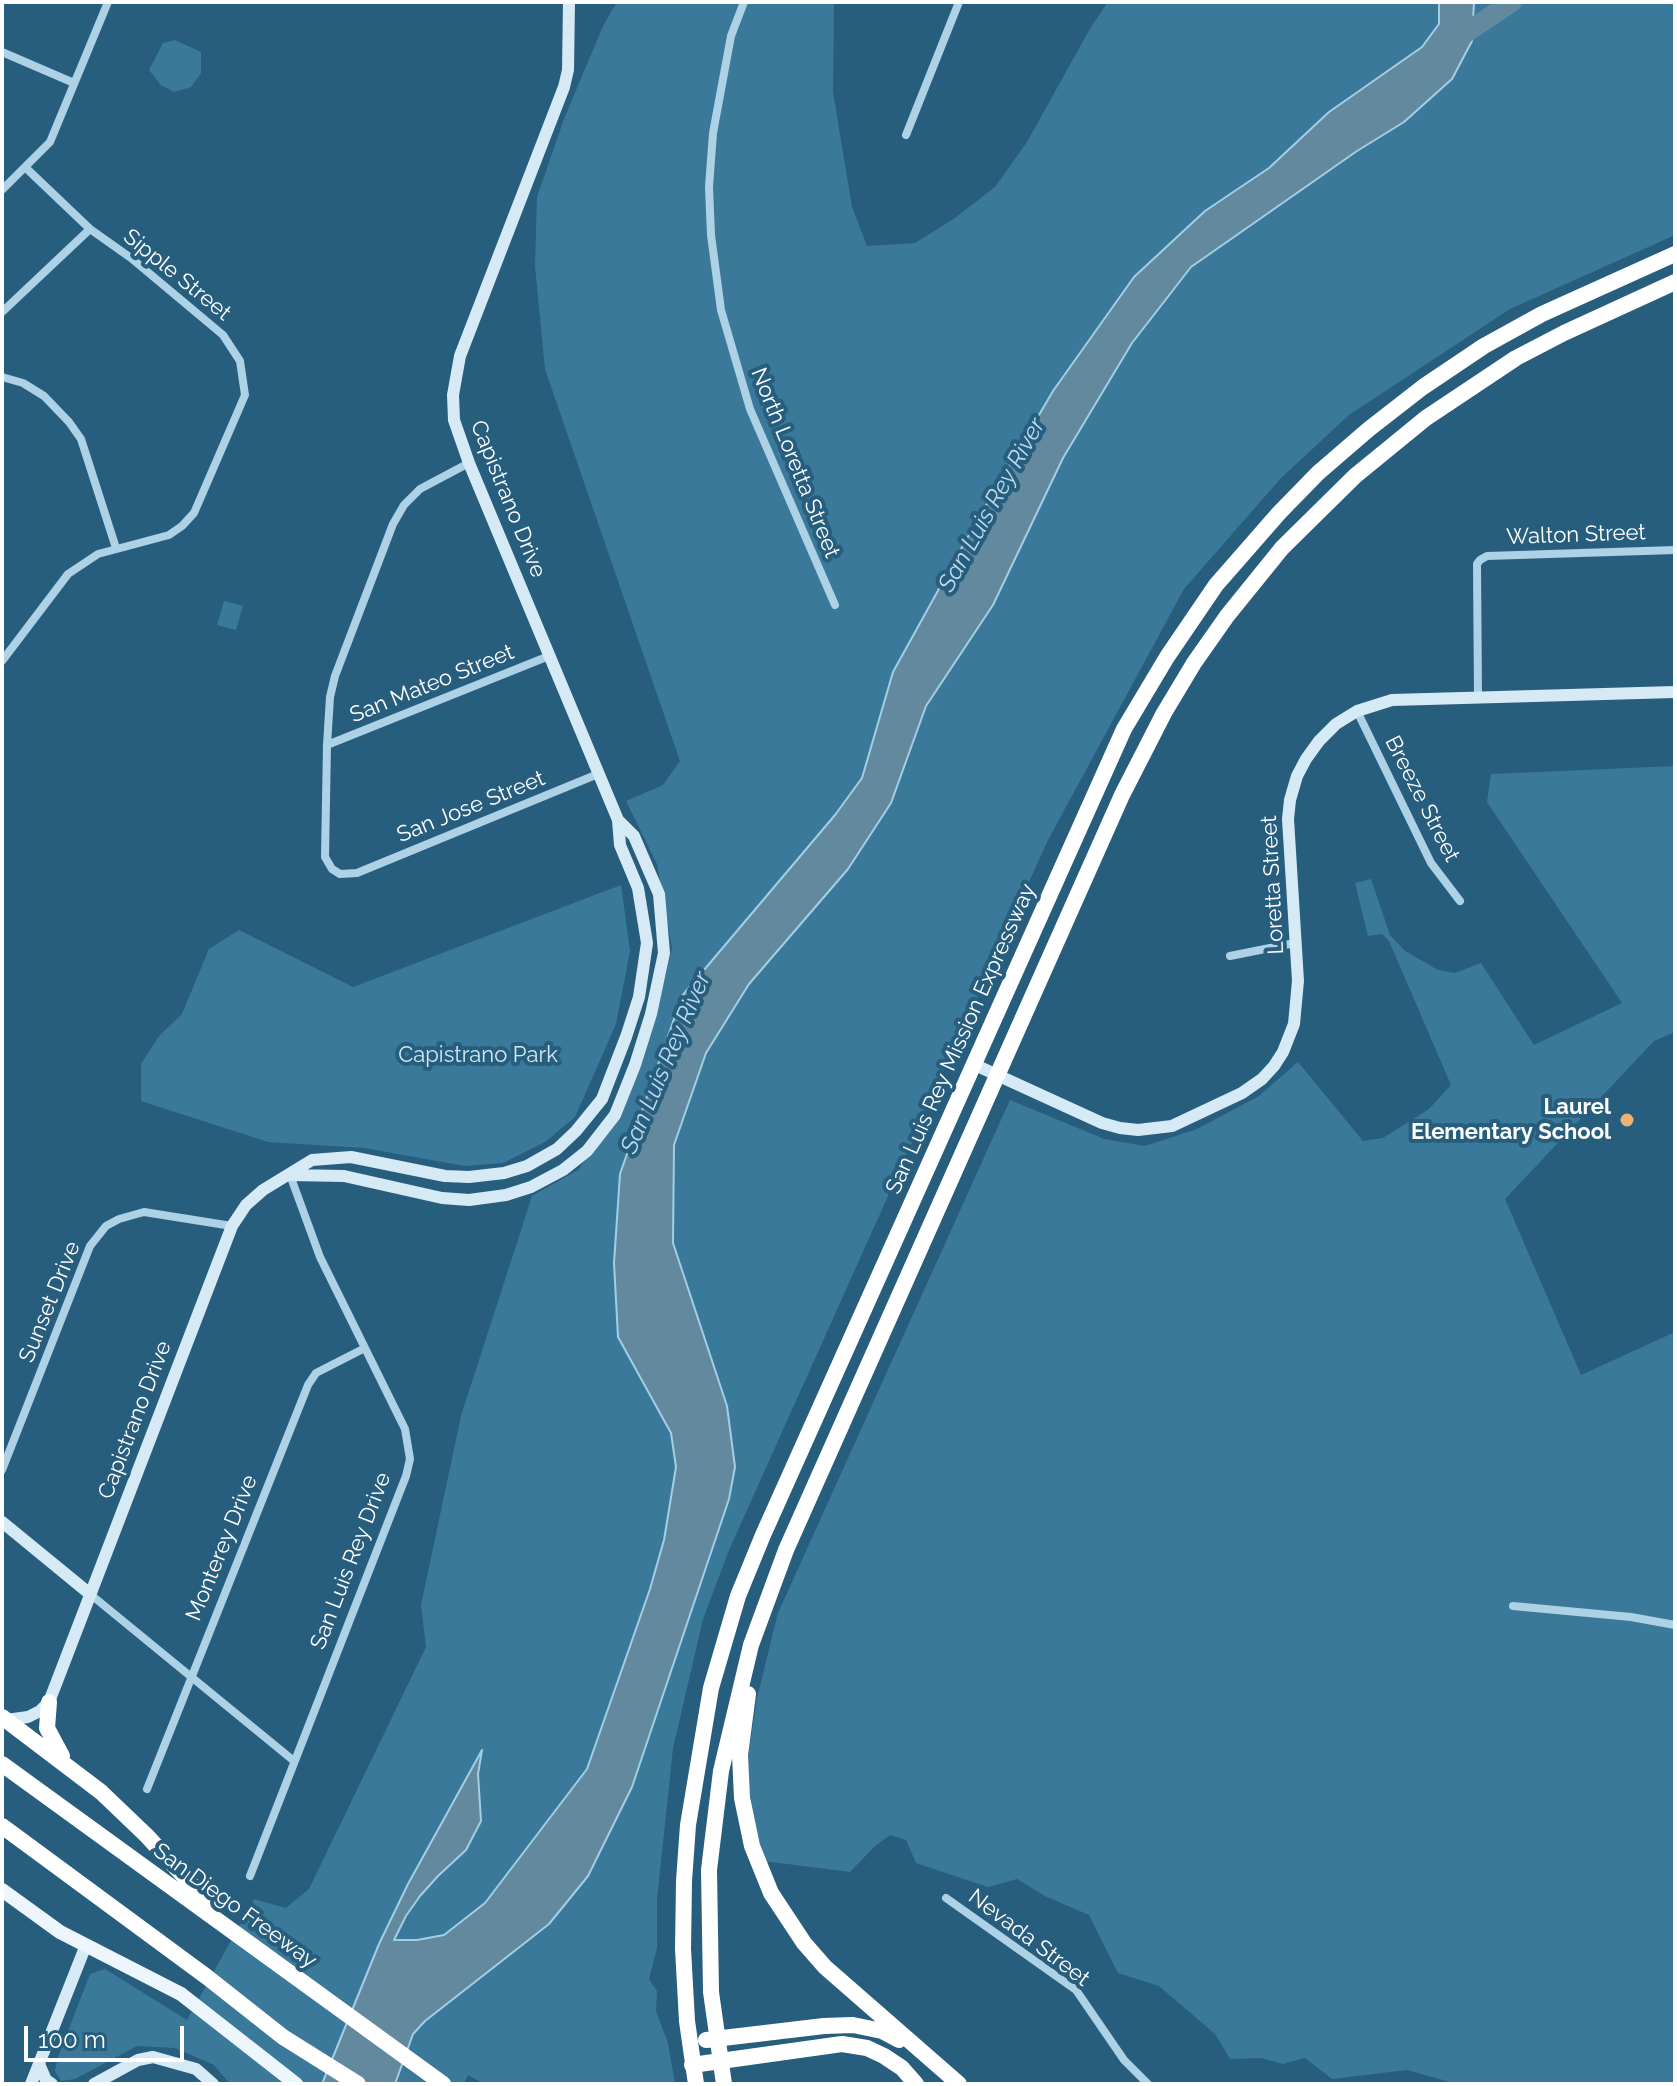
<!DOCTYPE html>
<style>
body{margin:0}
#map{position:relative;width:1677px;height:2086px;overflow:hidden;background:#275e7e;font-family:Raleway,sans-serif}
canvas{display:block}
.frame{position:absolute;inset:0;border:4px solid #fff;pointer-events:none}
.scale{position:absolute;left:24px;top:2026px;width:160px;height:36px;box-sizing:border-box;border:4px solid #fff;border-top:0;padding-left:10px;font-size:24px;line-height:28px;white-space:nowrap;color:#fff;-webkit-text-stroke:6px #275e7e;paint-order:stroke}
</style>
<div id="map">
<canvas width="1677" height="2086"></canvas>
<div class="frame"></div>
<div class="scale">100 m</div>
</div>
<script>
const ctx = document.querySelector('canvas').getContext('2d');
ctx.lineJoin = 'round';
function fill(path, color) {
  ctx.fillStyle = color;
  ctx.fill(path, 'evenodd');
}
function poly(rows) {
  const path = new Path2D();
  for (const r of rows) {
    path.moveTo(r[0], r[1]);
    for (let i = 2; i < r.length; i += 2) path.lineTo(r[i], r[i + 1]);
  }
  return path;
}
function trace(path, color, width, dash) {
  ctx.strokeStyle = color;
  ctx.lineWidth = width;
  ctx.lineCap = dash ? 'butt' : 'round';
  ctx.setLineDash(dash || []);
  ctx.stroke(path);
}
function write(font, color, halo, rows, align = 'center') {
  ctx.font = font + ' Raleway,sans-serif';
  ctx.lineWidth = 8;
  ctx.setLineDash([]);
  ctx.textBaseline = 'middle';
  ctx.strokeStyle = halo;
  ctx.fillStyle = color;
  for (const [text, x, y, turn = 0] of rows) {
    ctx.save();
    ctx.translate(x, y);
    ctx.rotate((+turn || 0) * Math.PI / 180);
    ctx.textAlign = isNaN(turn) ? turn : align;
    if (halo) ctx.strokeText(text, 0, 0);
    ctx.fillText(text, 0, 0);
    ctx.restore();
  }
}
fill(poly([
 [617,2,834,2,833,92,852,207,867,246,915,243,955,218,995,187,1027,142,1091,27,1108,2,1439,2,1440,5,1439,24,1422,47,1329,112,1269,168,1205,211,1134,277,1053,391,966,540,893,672,862,778,835,815,682,996,620,1174,618,1337,671,1433,676,1467,664,1540,650,1589,587,1769,485,1903,444,1935,417,1940,393,1940,420,1896,438,1876,466,1850,481,1821,478,1774,480,1752,408,1884,379,1944,322,2084,230,2084,214,2065,175,2048,137,2046,75,2079,61,2081,55,2071,58,2057,90,1974,105,1969,187,2020,254,1899,286,1908,309,1889,426,1647,421,1605,461,1416,532,1196,578,1170,624,1106,652,1030,672,948,657,864,626,801,663,785,680,761,545,369,535,266,537,197,564,119,603,26],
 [1474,2,1675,2,1675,235,1510,309,1349,415,1281,478,1184,589,1047,842,729,1550,703,1619,673,1748,657,1899,657,1948,649,1979,657,1991,656,2011,668,2043,675,2084,484,2084,468,2075,464,2084,395,2084,413,2034,425,2021,588,1876,632,1787,729,1499,727,1406,673,1243,674,1145,706,1053,749,984,848,869,891,803,926,706,993,605,1063,458,1132,343,1191,267,1357,151,1404,122,1472,41],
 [175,40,201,52,201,73,191,87,174,92,161,85,149,70,163,43],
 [224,601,243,606,236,630,217,625],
 [1675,766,1675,1032,1654,1041,1505,1199,1581,1375,1675,1332,1675,2084,1457,2084,1407,2070,1332,2079,1305,2058,1283,2064,1261,2058,1230,2059,1215,2034,1159,1986,1118,1973,1089,1915,1045,1896,1017,1879,988,1887,916,1863,906,1840,890,1835,875,1846,850,1872,764,1861,756,1837,745,1777,757,1698,778,1613,1010,1100,1104,1139,1145,1146,1197,1129,1259,1096,1298,1062,1363,1141,1383,1138,1429,1109,1451,1085,1389,941,1382,934,1368,936,1355,883,1371,879,1390,935,1405,951,1438,970,1455,973,1481,963,1534,1045,1622,1003,1487,802,1491,774],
 [621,885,630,951,616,1024,575,1117,545,1142,503,1163,465,1166,364,1148,268,1142,141,1101,141,1064,159,1036,182,1014,209,949,239,930,353,987]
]), '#3b799b');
const water = poly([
 [1439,2,1474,2,1472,41,1452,79,1404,122,1357,151,1191,267,1132,343,1063,458,993,605,926,706,891,803,848,869,749,984,706,1053,674,1145,673,1243,727,1406,735,1467,729,1499,632,1787,588,1876,549,1924,425,2021,413,2034,395,2084,322,2084,379,1944,408,1884,482,1750,478,1774,481,1821,466,1850,438,1876,420,1896,406,1916,394,1940,417,1940,444,1935,485,1903,587,1769,650,1589,664,1540,676,1467,671,1433,618,1337,614,1263,620,1174,682,996,835,815,862,778,893,672,966,540,1053,391,1134,277,1205,211,1269,168,1329,112,1422,47,1439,24,1439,2]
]);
fill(water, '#63899f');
trace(water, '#a2cfe5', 2);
trace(poly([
 [1452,42,1512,2]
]), '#63899f', 20);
trace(poly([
 [744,2,731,36,713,133,709,187,711,235,721,310,750,409,835,605],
 [2,52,74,83],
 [906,135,959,2],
 [2,190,50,142,108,2],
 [2,312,90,229],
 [2,377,23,383,44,396,69,422,81,439,116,548],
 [469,463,420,489,404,505,393,524,335,676,330,697,327,745,325,857,332,869,340,874,357,873,598,774],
 [2,661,68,574,98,554,169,535,182,526,194,513,245,395,240,361,223,335,131,258,90,229,26,168],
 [1478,697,1477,564,1480,560,1487,556,1675,550],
 [1357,711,1431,863,1460,901],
 [327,745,549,656],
 [1230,956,1295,943],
 [2,1470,90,1246,106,1226,119,1219,144,1212,232,1226],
 [90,1594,294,1761],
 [1513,1606,1631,1617,1675,1625],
 [147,1789,308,1385,316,1373,365,1348],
 [250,1876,406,1476,410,1459,405,1429,320,1257,290,1175],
 [946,1898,1076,1990,1124,2060,1148,2084]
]), '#add1e5', 8);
trace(poly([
 [973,1064,1102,1123,1120,1128,1138,1130,1172,1126,1242,1093,1262,1079,1274,1066,1283,1052,1294,1024,1298,981,1288,819,1290,800,1297,776,1306,759,1319,741,1336,724,1357,711,1392,700,1675,692],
 [290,1175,344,1176,442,1198,469,1200,506,1195,531,1187,563,1170,587,1151,615,1115,635,1065,651,1014,664,953,659,894,634,836,618,820],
 [2,1522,90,1594],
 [6,1720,28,1717,40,1711,49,1702,232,1226,246,1205,263,1190,312,1160,351,1157,445,1176,469,1177,504,1173,527,1166,557,1149,576,1131,602,1099,626,1037,639,997,647,943,638,888,620,845,618,820,469,463,454,420,453,395,460,356,564,87,568,70,569,2],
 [39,2064,46,2080,52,2084],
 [31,2084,86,1945],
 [94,2084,138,2060,153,2057,196,2069,213,2084]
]), '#d6eaf5', 12);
trace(poly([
 [2,1890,60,1932,181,1994,296,2084]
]), '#eef6fd', 14);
trace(poly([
 [748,1694,740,1755,742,1798,752,1846,771,1893,804,1943,825,1967,959,2084],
 [49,1702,47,1728,62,1756],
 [2,1717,101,1792,147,1836,212,1907],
 [2,1764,443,2084],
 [2,1826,207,1977,283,2037,358,2084],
 [706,2040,824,2026,853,2025,882,2031,899,2040],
 [692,2065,842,2044,867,2048,884,2056,902,2068,916,2084],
 [696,2084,687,2021,683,1949,684,1881,688,1825,711,1688,738,1596,763,1535,1124,729,1167,657,1216,585,1279,513,1318,473,1369,429,1423,387,1484,346,1542,314,1675,254],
 [724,2084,711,1992,709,1870,721,1771,751,1645,786,1550,1065,923,1122,795,1164,713,1194,663,1227,616,1282,548,1355,476,1426,418,1516,358,1564,333,1675,282]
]), '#fff', 16);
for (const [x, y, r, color] of [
 [1627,1120,8,"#edb274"]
]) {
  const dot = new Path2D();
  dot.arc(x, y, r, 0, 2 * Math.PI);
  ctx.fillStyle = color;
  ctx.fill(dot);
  trace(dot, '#275e7e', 3);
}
write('22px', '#fff', '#275e7e', [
 ["Sipple Street",177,275,39],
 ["North Loretta Street",795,463,68],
 ["Capistrano Drive",508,499,68],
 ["Walton Street",1576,535,-2],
 ["San Mateo Street",432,684,-22],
 ["Breeze Street",1422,799,63],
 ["San Jose Street",471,807,-22],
 ["Loretta Street",1273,885,-93],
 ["San Luis Rey Mission Expressway",961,1039,-66],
 ["Sunset Drive",50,1302,-68],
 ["Capistrano Drive",135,1420,-69],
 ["Monterey Drive",222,1548,-68],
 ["San Luis Rey Drive",351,1561,-69],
 ["San Diego Freeway",235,1906,36],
 ["Nevada Street",1029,1938,37]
]);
write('22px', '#d0e8f4', '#275e7e', [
 ["Capistrano Park",478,1055]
]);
write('bold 22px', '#fff', '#275e7e', [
 ["Laurel",1611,1107],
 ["Elementary School",1611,1132]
], 'right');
write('italic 24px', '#b9dbed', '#275e7e', [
 ["San Luis Rey River",992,505,-61],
 ["San Luis Rey River",666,1063,-67]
]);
</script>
